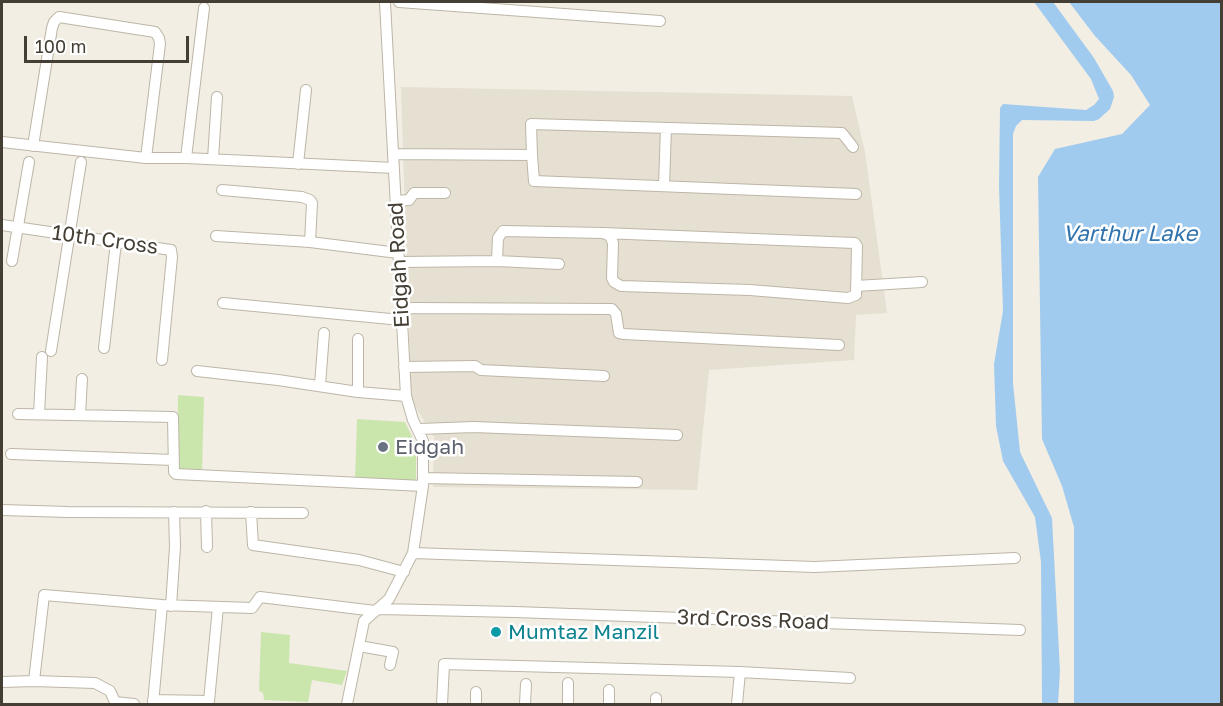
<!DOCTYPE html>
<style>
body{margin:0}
#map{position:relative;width:1223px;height:706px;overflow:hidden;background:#f2eee4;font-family:"Golos Text",sans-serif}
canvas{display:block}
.frame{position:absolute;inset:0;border:3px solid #443e34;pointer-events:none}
.scale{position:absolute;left:24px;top:36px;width:165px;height:27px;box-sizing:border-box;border:3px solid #443e34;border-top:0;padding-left:8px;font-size:18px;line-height:21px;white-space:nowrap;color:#443e34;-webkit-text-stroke:4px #fff;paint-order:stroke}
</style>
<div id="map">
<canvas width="1223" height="706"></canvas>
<div class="frame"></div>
<div class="scale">100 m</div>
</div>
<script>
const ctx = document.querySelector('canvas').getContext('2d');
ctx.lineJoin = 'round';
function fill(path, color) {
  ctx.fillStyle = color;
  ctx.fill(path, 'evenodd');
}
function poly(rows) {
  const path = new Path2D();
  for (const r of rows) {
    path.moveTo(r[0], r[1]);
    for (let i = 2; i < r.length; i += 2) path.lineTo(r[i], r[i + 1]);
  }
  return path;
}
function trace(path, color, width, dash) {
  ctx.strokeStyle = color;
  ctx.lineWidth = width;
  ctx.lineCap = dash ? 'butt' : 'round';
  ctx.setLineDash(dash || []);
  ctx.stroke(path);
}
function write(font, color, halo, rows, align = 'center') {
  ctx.font = font + ' "Golos Text",sans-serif';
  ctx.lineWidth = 5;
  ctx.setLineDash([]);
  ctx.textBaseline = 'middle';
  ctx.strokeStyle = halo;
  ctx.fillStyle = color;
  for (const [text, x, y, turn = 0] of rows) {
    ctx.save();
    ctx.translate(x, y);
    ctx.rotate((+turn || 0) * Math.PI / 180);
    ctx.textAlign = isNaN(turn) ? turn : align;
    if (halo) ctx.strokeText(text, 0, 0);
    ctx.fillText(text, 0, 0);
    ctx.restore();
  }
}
fill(poly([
 [401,87,852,96,865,152,887,313,856,315,854,360,709,370,697,490,433,487,434,437,411,400]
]), '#e6e0d2');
fill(poly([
 [178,395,204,397,202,472,177,472],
 [357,419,405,422,416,445,416,483,355,480],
 [261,632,290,635,289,663,347,671,342,685,312,680,308,702,264,700,263,693,259,691]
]), '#cae6ad');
fill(poly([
 [1034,2,1053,2,1094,58,1113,91,1114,97,1110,109,1099,119,1094,121,1022,120,1016,126,1013,134,1013,383,1020,452,1052,518,1060,671,1058,704,1042,704,1041,562,1035,517,1003,461,996,426,994,364,1003,311,999,186,1000,108,1003,104,1086,110,1094,105,1099,99,1091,79],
 [1069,2,1221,2,1221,704,1074,704,1074,527,1062,486,1042,439,1038,177,1055,149,1122,134,1150,105,1131,75,1095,36]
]), '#a1cbee');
const street = poly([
 [399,2,660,21],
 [2,142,146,158,186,158,394,168],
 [33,146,52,28,54,22,59,17,155,32,159,38,160,44,146,158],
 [393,154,532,155,534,181,856,194],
 [532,155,531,124,842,133,853,147],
 [186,158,204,8],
 [213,159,217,97],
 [298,164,306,90],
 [664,186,666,128],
 [222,190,302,197,310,200,312,203,310,242],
 [396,201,409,200,414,193,445,193],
 [2,225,171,250,172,257,162,360],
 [216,236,310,242,398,253],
 [12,261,29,162],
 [497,261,498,238,503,231,603,233,610,236,613,243,612,278,614,282,621,286,750,290,848,298,856,295,857,246,855,243,603,233],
 [399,262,497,261,559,264],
 [856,286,922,282],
 [223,303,401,320],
 [401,310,413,308,612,309,616,314,619,333,624,334,839,345],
 [358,339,358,392],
 [104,348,116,242],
 [51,351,81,162],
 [404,367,475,366,481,370,604,376],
 [197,371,278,380,358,392,406,396],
 [320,385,324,333],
 [18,414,173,417,174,472,176,474,423,486],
 [39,414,42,357],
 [80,415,82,379],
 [419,429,474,427,677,435],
 [11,454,174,460],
 [423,478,637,482],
 [2,510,68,512,303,513],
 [206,511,207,547],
 [251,512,253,545,359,560,404,572],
 [413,553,815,567,1015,558],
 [171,606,175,547,174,512],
 [379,609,515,612,1020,630],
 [359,646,393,652,390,665],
 [740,672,850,678],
 [34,681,44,595,162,605,252,608,260,597,375,611],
 [2,682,34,681,95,683,110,691,115,702,134,704],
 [153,700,209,701,218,607],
 [153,704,162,605],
 [347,704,364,621,389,599,413,553,423,486,423,441,413,420,406,396,385,2],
 [442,704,444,664,740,672,737,704],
 [476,704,476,692],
 [525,704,526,684],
 [568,704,568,683],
 [609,704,609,690],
 [656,704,656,698]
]);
trace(street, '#bdb6a7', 12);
trace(street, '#fff', 10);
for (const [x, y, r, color] of [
 [383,447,6,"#6b7280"],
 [496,632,6,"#0f9aa8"]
]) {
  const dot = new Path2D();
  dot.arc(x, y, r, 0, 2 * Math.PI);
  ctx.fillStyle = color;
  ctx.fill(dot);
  trace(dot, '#fff', 2);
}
write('21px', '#443e34', '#fff', [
 ["10th Cross",105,240,8],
 ["Eidgah Road",399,265,-93],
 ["3rd Cross Road",753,620,2]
]);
write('21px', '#5b616d', '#fff', [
 ["Eidgah",395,447]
], 'left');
write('21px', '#0d838f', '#fff', [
 ["Mumtaz Manzil",508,632]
], 'left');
write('italic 22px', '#3073ad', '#fff', [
 ["Varthur Lake",1130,234]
]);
</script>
